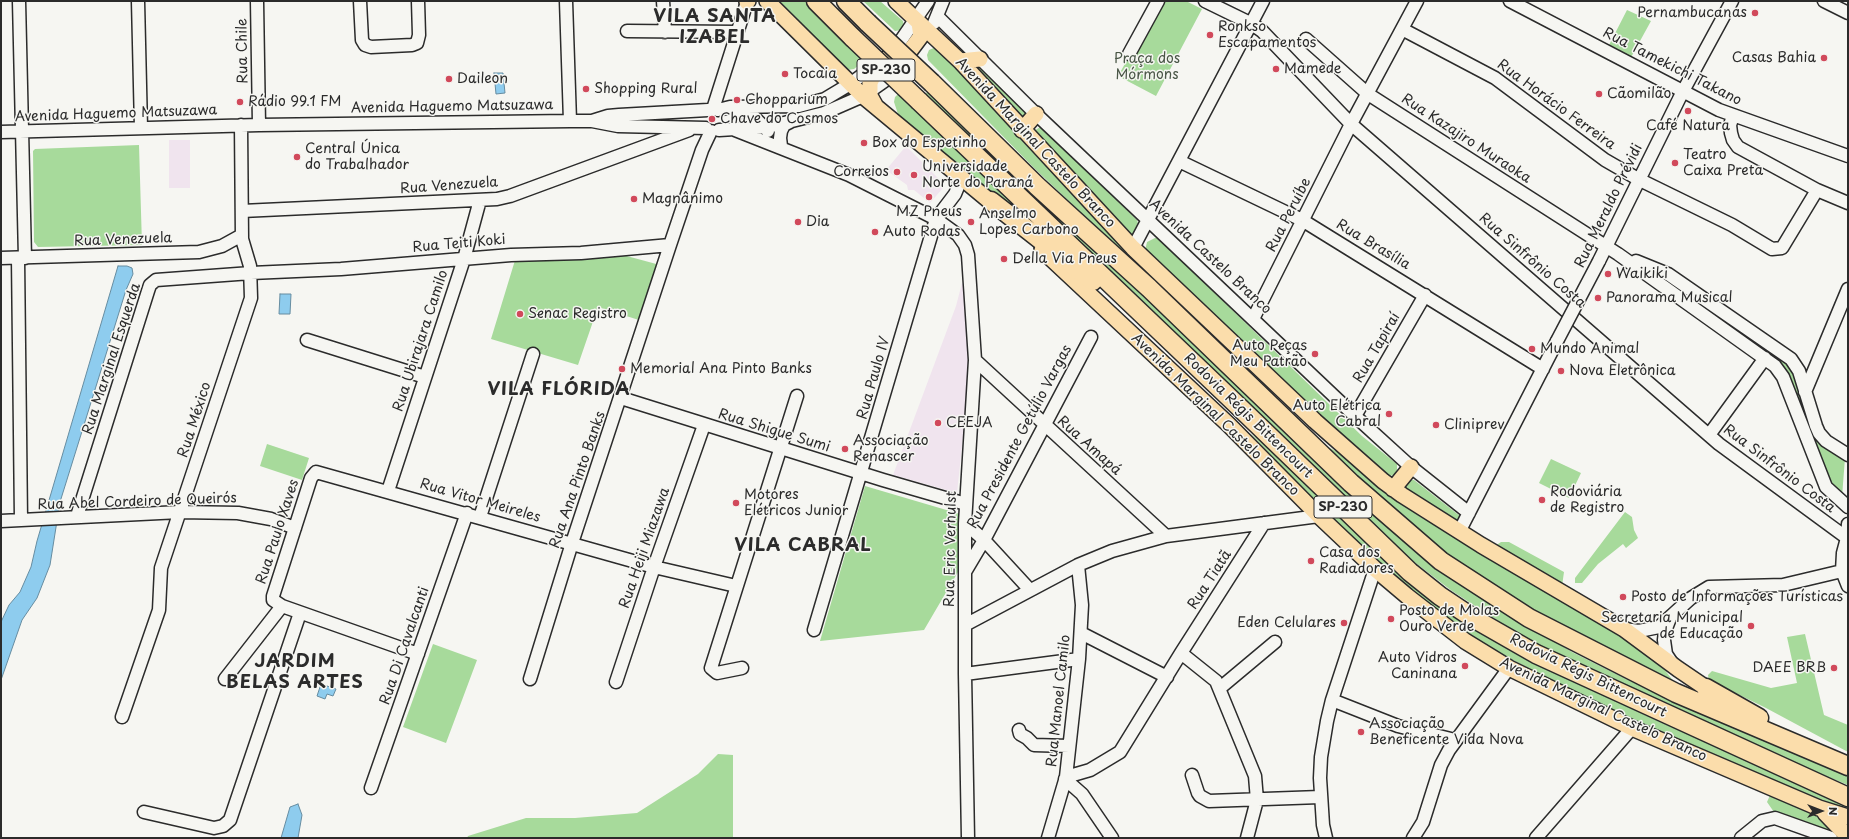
<!DOCTYPE html>
<meta charset="utf-8">
<style>
body{margin:0}
#map{position:relative;width:1849px;height:839px;overflow:hidden;background:#f6f6f2;font-family:"Playpen Sans",sans-serif}
canvas{display:block}
.frame{position:absolute;inset:0;border:2px solid #2b2b2b;pointer-events:none}
.north{position:absolute;left:1801px;top:791px;width:40px;height:40px;-webkit-text-stroke:3px #f6f6f2;paint-order:stroke;rotate:90deg;font-size:11px;font-weight:700;line-height:16px;text-align:center;color:#2b2b2b}
.north::after{content:'';display:block;margin:auto;width:14px;height:18px;background:#2b2b2b;clip-path:polygon(50% 0,100% 100%,50% 72%,0 100%)}
</style>
<div id="map">
<canvas width="1849" height="839"></canvas>
<div class="frame"></div>
<div class="north">N</div>
</div>
<script>
const ctx = document.querySelector('canvas').getContext('2d');
ctx.lineJoin = 'round';
function fill(path, color) {
  ctx.fillStyle = color;
  ctx.fill(path, 'evenodd');
}
function poly(rows) {
  const path = new Path2D();
  for (const r of rows) {
    path.moveTo(r[0], r[1]);
    for (let i = 2; i < r.length; i += 2) path.lineTo(r[i], r[i + 1]);
  }
  return path;
}
function trace(path, color, width, dash) {
  ctx.strokeStyle = color;
  ctx.lineWidth = width;
  ctx.lineCap = dash ? 'butt' : 'round';
  ctx.setLineDash(dash || []);
  ctx.stroke(path);
}
function write(font, color, halo, rows, align = 'center') {
  ctx.font = font + ' "Playpen Sans",sans-serif';
  ctx.lineWidth = 3;
  ctx.setLineDash([]);
  ctx.textBaseline = 'middle';
  ctx.strokeStyle = halo;
  ctx.fillStyle = color;
  for (const [text, x, y, turn = 0] of rows) {
    ctx.save();
    ctx.translate(x, y);
    ctx.rotate((+turn || 0) * Math.PI / 180);
    ctx.textAlign = isNaN(turn) ? turn : align;
    if (halo) ctx.strokeText(text, 0, 0);
    ctx.fillText(text, 0, 0);
    ctx.restore();
  }
}
fill(poly([
 [169,140,190,140,190,188,169,188],
 [906,146,939,179,938,182,943,188,930,203,914,190,908,190,907,185,886,170],
 [962,283,967,291,970,372,957,493,893,475,956,306]
]), '#f0e4ee');
fill(poly([
 [778,1,805,1,860,55,859,65,854,69,847,70],
 [863,1,880,1,903,21,904,26,901,30,895,31],
 [1161,1,1186,1,1202,9,1156,96,1118,76],
 [1627,10,1651,21,1629,61,1607,49],
 [936,47,1038,158,1099,220,1156,284,1034,168,928,60,927,55,929,50],
 [978,64,1027,113,1023,119,974,66],
 [931,89,1182,330,1288,436,1414,551,1459,583,1572,652,1630,681,1719,720,1848,774,1848,785,1716,731,1568,662,1503,624,1452,591,1409,558,924,95],
 [901,91,1055,240,964,173,898,114,894,102,895,97],
 [1040,127,1042,127,1137,220,1139,227,1133,235,1131,236,1034,131],
 [139,145,142,245,38,247,34,242,33,151,35,149],
 [1155,238,1158,238,1362,436,1397,464,1397,470,1394,475,1385,477,1145,251,1147,242],
 [623,255,660,265,642,321,598,307,578,365,491,339,516,257],
 [1665,277,1792,366,1811,421,1845,458,1842,497,1833,490,1789,381,1662,282],
 [1250,433,1539,664,1589,689,1658,721,1848,805,1848,811,1844,812,1657,732,1587,698,1478,642,1440,616,1352,540],
 [1317,441,1341,454,1419,516,1585,612,1656,659,1675,683,1617,657,1523,604,1448,556],
 [267,444,309,458,302,480,260,466],
 [1551,459,1581,473,1569,498,1539,483],
 [1409,480,1414,480,1460,516,1458,523,1404,488],
 [865,486,960,514,958,572,924,630,820,641],
 [1625,512,1632,517,1634,530,1638,538,1626,548,1623,544,1598,564,1582,583,1575,583,1575,578],
 [1501,542,1509,542,1564,572,1562,586,1495,546],
 [1805,634,1824,715,1848,725,1848,752,1766,708,1709,680,1708,675,1712,671,1771,688,1797,683,1787,637],
 [433,644,477,660,446,743,403,727],
 [718,754,733,755,733,837,736,838,467,838,468,836,526,818,575,818,637,813,698,774],
 [1771,793,1827,820,1840,838,1776,815,1767,802]
]), '#a7da9b');
const water = poly([
 [494,73,503,73,505,93,496,94,494,73],
 [118,266,127,266,132,268,133,274,126,290,60,502,50,565,37,598,22,620,1,680,1,622,9,605,20,592,31,567,37,541,118,266],
 [280,294,291,294,290,314,279,314,280,294],
 [321,684,336,689,333,696,327,694,325,699,317,696,321,684],
 [298,804,302,815,298,838,281,838,290,807,298,804]
]);
fill(water, '#8eccee');
trace(water, '#668ca0', 1);
const minor = poly([
 [19,1,25,258],
 [138,1,141,128],
 [257,1,259,125],
 [360,1,362,40,365,45,371,47,412,45,417,43,419,35,418,1],
 [566,1,570,121],
 [663,1,665,32],
 [1205,1,1252,24,1262,31,1351,124,1719,444,1847,538],
 [1510,1,1719,110,1848,156],
 [1824,1,1848,13],
 [937,16,1036,114,1355,416,1411,467,1469,513],
 [934,23,943,1],
 [1402,29,1495,78,1605,160,1638,179,1732,225,1772,249,1782,248,1817,190],
 [627,31,737,32],
 [1306,39,1368,94,1618,254,1775,366,1783,377,1826,487,1848,507],
 [1129,54,1158,1],
 [713,109,747,2],
 [736,109,754,117,768,131],
 [718,110,730,107,799,106,825,99,850,84,893,52,928,1],
 [1733,116,1730,125,1731,133,1733,140,1738,147,1817,190,1848,203],
 [592,121,608,116,619,115,708,110],
 [719,130,768,127,824,113,863,96,897,72],
 [735,130,849,175,936,219,958,235,965,245,968,255,975,360,965,523,965,674,968,838],
 [1,132,259,125,570,121,592,121,618,126,706,128],
 [781,146,780,138,781,131,784,125,790,122],
 [1179,161,1302,220,1543,369],
 [242,211,497,199,510,196,689,130],
 [1133,248,1263,1],
 [1,258,199,252,222,246,242,235],
 [18,258,21,520],
 [1599,261,1682,93,1732,1],
 [1636,261,1668,274,1791,359,1799,371,1816,426,1819,433,1826,441,1848,455],
 [1253,319,1351,124,1417,1],
 [307,340,425,377],
 [975,360,1166,536],
 [1805,392,1848,289],
 [621,398,883,480,966,504],
 [1355,416,1425,295],
 [1709,435,1765,358],
 [388,491,464,259,480,200],
 [77,516,148,291,150,285,156,280,251,273,341,269,511,255,581,253,670,245],
 [480,517,533,354],
 [1,521,180,512,238,513,271,519,295,528],
 [965,523,984,540,1030,590],
 [1848,524,1847,538,1843,553,1842,571,1848,586],
 [1459,532,1557,341],
 [965,572,984,540,1091,337],
 [1670,618,1665,631,1664,640,1666,654,1672,663],
 [965,625,1078,565,1112,551,1166,536,1319,516],
 [1624,629,1639,631,1659,627,1691,598,1709,587,1783,585,1842,571],
 [814,630,936,219,955,194,962,177],
 [1081,633,1167,677],
 [1181,653,1216,681,1255,776,1257,800,1247,838],
 [418,654,282,606,273,600,273,596,311,478,316,472,654,567,736,586],
 [742,668,717,673,711,668,797,396],
 [965,674,1079,659],
 [225,679,282,606],
 [530,679,572,543,670,245,702,150,711,131],
 [616,682,654,567,704,425],
 [1220,688,1275,642],
 [1332,700,1398,726,1455,740],
 [122,717,159,610,161,568,251,298,250,266,242,239,241,125],
 [1019,730,1020,734,1027,738,1034,745,1069,746],
 [1192,775,1198,793,1200,796,1209,801,1320,797],
 [1066,777,1090,770,1120,752,1181,653,1264,523],
 [1065,779,1082,794,1112,838],
 [371,788,467,513],
 [144,812,214,828,223,826,230,820,300,613],
 [1048,838,1066,777,1079,659,1082,605,1078,565],
 [1326,838,1323,825,1320,778,1321,757,1327,721,1332,700,1375,569],
 [1413,838,1423,822,1441,765,1449,750,1509,668],
 [1536,838,1632,728],
 [1741,838,1762,821,1775,818,1831,838]
]);
const major = poly([
 [767,1,863,96,998,208],
 [896,1,960,61,1133,248,1315,421,1383,481,1402,495,1481,545,1624,629,1678,669,1706,688],
 [747,2,748,1],
 [960,61,980,59],
 [897,73,900,64,921,36,919,23],
 [875,105,870,96,870,83,874,74,888,58],
 [1022,130,1036,114],
 [1042,250,1229,425,1319,516,1375,569,1407,596,1465,641,1509,668,1632,728,1819,808,1848,817],
 [1393,489,1411,467],
 [1825,813,1848,837]
]);
const highway = poly([
 [816,1,853,38],
 [846,1,868,23],
 [932,83,1037,186,1149,288,1351,483,1441,561,1529,618,1676,693,1848,766],
 [919,101,1233,401,1410,572,1440,596,1473,618,1536,654,1848,797],
 [991,201,1093,281],
 [1706,688,1759,718]
]);
trace(minor, '#2b2b2b', 15);
trace(major, '#2b2b2b', 18);
trace(highway, '#2b2b2b', 21);
trace(minor, '#f6f6f2', 12);
trace(major, '#fbddab', 15);
trace(highway, '#fbddab', 18);
const minorBridge = poly([
 [1557,341,1599,261]
]);
const highwayBridge = poly([
 [868,23,932,83],
 [853,38,919,101]
]);
trace(minorBridge, '#2b2b2b', 15, []);
trace(highwayBridge, '#2b2b2b', 21, []);
trace(minorBridge, '#f6f6f2', 12);
trace(highwayBridge, '#fbddab', 18);
for (const [x, y, r, color] of [
 [1755,13,4,"#d1495b"],
 [1210,35,4,"#d1495b"],
 [1824,58,4,"#d1495b"],
 [1276,69,4,"#d1495b"],
 [785,74,4,"#d1495b"],
 [449,79,4,"#d1495b"],
 [586,89,4,"#d1495b"],
 [1599,94,4,"#d1495b"],
 [737,100,4,"#d1495b"],
 [240,102,4,"#d1495b"],
 [1688,111,4,"#d1495b"],
 [712,119,4,"#d1495b"],
 [864,143,4,"#d1495b"],
 [297,157,4,"#d1495b"],
 [1675,163,4,"#d1495b"],
 [897,172,4,"#d1495b"],
 [914,175,4,"#d1495b"],
 [929,197,4,"#d1495b"],
 [634,199,4,"#d1495b"],
 [798,222,4,"#d1495b"],
 [971,222,4,"#d1495b"],
 [875,232,4,"#d1495b"],
 [1004,259,4,"#d1495b"],
 [1608,274,4,"#d1495b"],
 [1598,298,4,"#d1495b"],
 [520,314,4,"#d1495b"],
 [1532,349,4,"#d1495b"],
 [1315,354,4,"#d1495b"],
 [622,369,4,"#d1495b"],
 [1561,371,4,"#d1495b"],
 [1389,414,4,"#d1495b"],
 [938,423,4,"#d1495b"],
 [1436,425,4,"#d1495b"],
 [845,449,4,"#d1495b"],
 [1542,500,4,"#d1495b"],
 [736,503,4,"#d1495b"],
 [1311,561,4,"#d1495b"],
 [1623,597,4,"#d1495b"],
 [1391,619,4,"#d1495b"],
 [1344,623,4,"#d1495b"],
 [1751,626,4,"#d1495b"],
 [1465,666,4,"#d1495b"],
 [1834,668,4,"#d1495b"],
 [1361,732,4,"#d1495b"]
]) {
  const dot = new Path2D();
  dot.arc(x, y, r, 0, 2 * Math.PI);
  ctx.fillStyle = color;
  ctx.fill(dot);
  trace(dot, '#f6f6f2', 1.5);
}
for (const [x, y, w] of [
 [886,70,58],
 [1343,507,58]
]) {
  const box = new Path2D();
  box.roundRect(x - w / 2, y - 11, w, 22, 3);
  ctx.fillStyle = '#f6f6f2';
  ctx.fill(box);
  trace(box, '#2b2b2b', 1);
}
write('bold 13px', '#2b2b2b', null, [
 ["SP-230",886,70],
 ["SP-230",1343,507]
]);
write('14px', '#2b2b2b', '#f6f6f2', [
 ["Pernambucanas",1747,13,"right"],
 ["Ronkso",1218,27],
 ["Escapamentos",1218,43],
 ["Casas Bahia",1816,58,"right"],
 ["Mamede",1284,69],
 ["Tocaia",793,74],
 ["Daileon",457,79],
 ["Shopping Rural",594,89],
 ["Cãomilão",1607,94],
 ["Chopparium",745,100],
 ["Rádio 99.1 FM",248,102],
 ["Chave do Cosmos",720,119],
 ["Café Natura",1688,126,"center"],
 ["Box do Espetinho",872,143],
 ["Central Única",305,149],
 ["do Trabalhador",305,165],
 ["Teatro",1683,155],
 ["Caixa Preta",1683,171],
 ["Universidade",922,167],
 ["Norte do Paraná",922,183],
 ["Correios",889,172,"right"],
 ["Magnânimo",642,199],
 ["MZ Pneus",929,212,"center"],
 ["Anselmo",979,214],
 ["Lopes Carbono",979,230],
 ["Dia",806,222],
 ["Auto Rodas",883,232],
 ["Della Via Pneus",1012,259],
 ["Waikiki",1616,274],
 ["Panorama Musical",1606,298],
 ["Senac Registro",528,314],
 ["Auto Peças",1307,346,"right"],
 ["Meu Patrão",1307,362,"right"],
 ["Mundo Animal",1540,349],
 ["Memorial Ana Pinto Banks",630,369],
 ["Nova Eletrônica",1569,371],
 ["Auto Elétrica",1381,406,"right"],
 ["Cabral",1381,422,"right"],
 ["CEEJA",946,423],
 ["Cliniprev",1444,425],
 ["Associação",853,441],
 ["Renascer",853,457],
 ["Rodoviária",1550,492],
 ["de Registro",1550,508],
 ["Motores",744,495],
 ["Elétricos Junior",744,511],
 ["Casa dos",1319,553],
 ["Radiadores",1319,569],
 ["Posto de Informações Turísticas",1631,597],
 ["Posto de Molas",1399,611],
 ["Ouro Verde",1399,627],
 ["Secretaria Municipal",1743,618,"right"],
 ["de Educação",1743,634,"right"],
 ["Eden Celulares",1336,623,"right"],
 ["Auto Vidros",1457,658,"right"],
 ["Caninana",1457,674,"right"],
 ["DAEE BRB",1826,668,"right"],
 ["Associação",1369,724],
 ["Beneficente Vida Nova",1369,740]
], 'left');
write('14px', '#2b2b2b', '#f6f6f2', [
 ["Rua Chile",243,51,-91],
 ["Rua Tamekichi Takano",1672,67,27],
 ["Rua Horácio Ferreira",1556,105,36],
 ["Avenida Haguemo Matsuzawa",452,107,-1],
 ["Avenida Haguemo Matsuzawa",116,114,-2],
 ["Rua Kazajiro Muraoka",1466,139,33],
 ["Avenida Marginal Castelo Branco",1035,143,47],
 ["Rua Venezuela",449,186,-4],
 ["Rua Meraldo Prévidi",1609,206,-64],
 ["Rua Peruíbe",1289,215,-63],
 ["Rua Venezuela",123,240,-2],
 ["Rua Teiti Koki",459,244,-5],
 ["Rua Brasília",1373,245,31],
 ["Avenida Castelo Branco",1210,257,43],
 ["Rua Sinfrônio Costa",1532,261,41],
 ["Rua Ubirajara Camilo",421,341,-72],
 ["Rua Tapiraí",1377,348,-60],
 ["Rua Marginal Esquerda",112,359,-72],
 ["Rua Paulo IV",874,378,-74],
 ["Avenida Marginal Castelo Branco",1215,415,44],
 ["Rodovia Régis Bittencourt",1248,416,44],
 ["Rua México",195,420,-72],
 ["Rua Shigue Sumi",774,431,17],
 ["Rua Presidente Getúlio Vargas",1020,437,-62],
 ["Rua Amapá",1089,446,42],
 ["Rua Sinfrônio Costa",1779,469,37],
 ["Rua Ana Pinto Banks",578,480,-71],
 ["Rua Vitor Meireles",480,501,16],
 ["Rua Abel Cordeiro de Queirós",137,502,-2],
 ["Rua Paulo Xaves",278,532,-72],
 ["Rua Heiji Miazawa",645,548,-71],
 ["Rua Eric Verhulst",951,549,-89],
 ["Rua Tiatã",1210,580,-57],
 ["Rua Di Cavalcanti",405,646,-71],
 ["Rodovia Régis Bittencourt",1588,676,26],
 ["Rua Manoel Camilo",1059,701,-84],
 ["Avenida Marginal Castelo Branco",1603,710,25]
]);
write('14px', '#4a5747', '#f6f6f2', [
 ["Praça dos",1147,59],
 ["Mórmons",1147,75]
]);
ctx.letterSpacing = '1px';
write('bold 18px', '#2b2b2b', '#f6f6f2', [
 ["VILA SANTA",715,17],
 ["IZABEL",715,38],
 ["VILA FLÓRIDA",559,390],
 ["VILA CABRAL",803,546],
 ["JARDIM",295,662],
 ["BELAS ARTES",295,683]
]);
ctx.letterSpacing = '0px';
</script>
